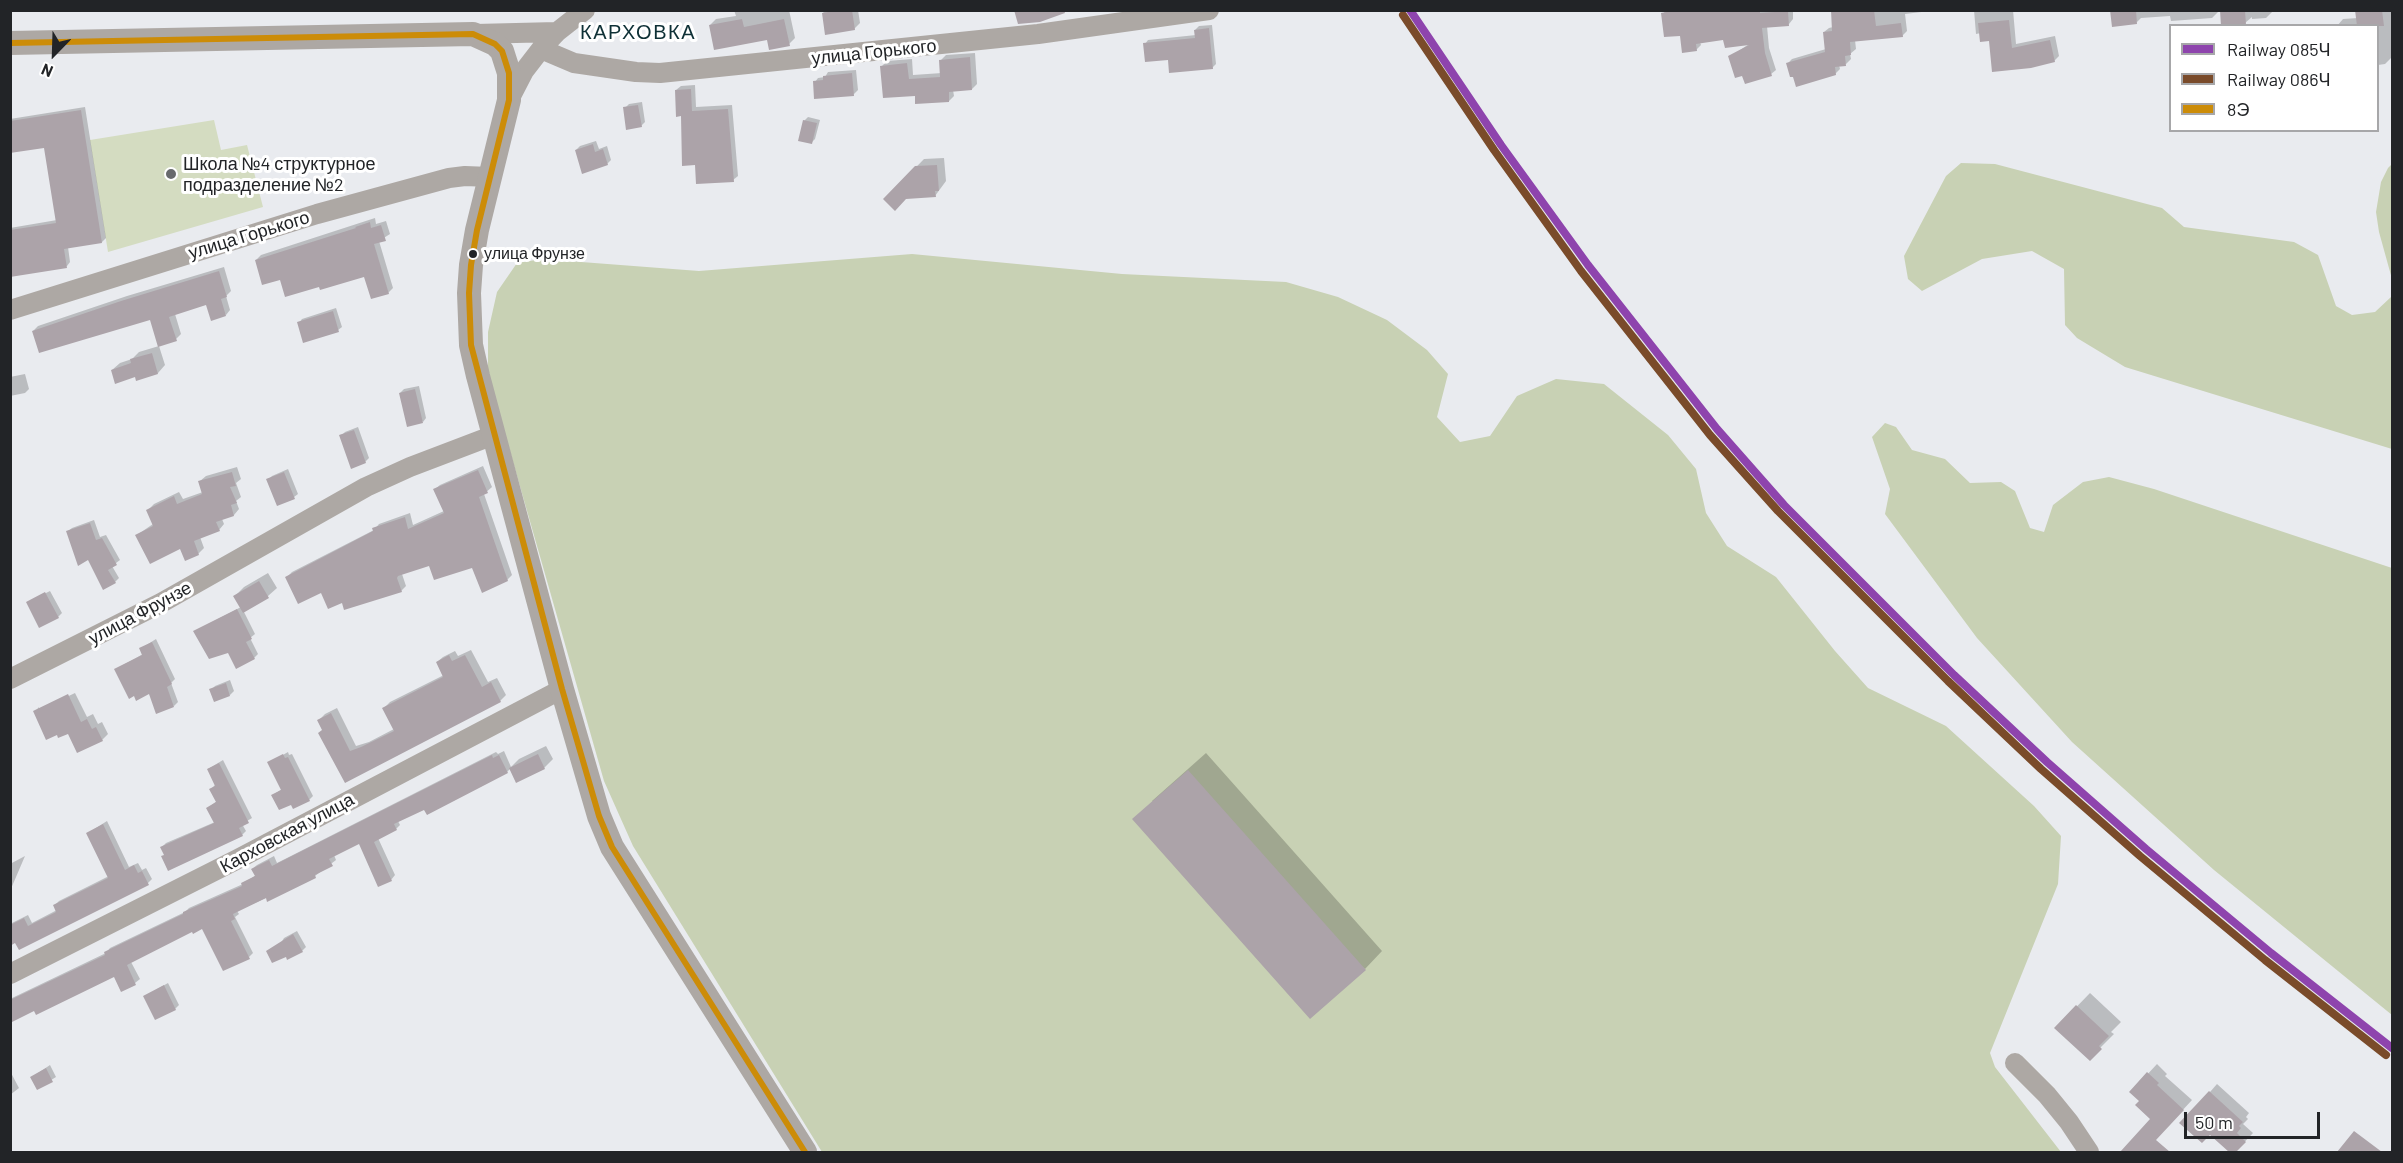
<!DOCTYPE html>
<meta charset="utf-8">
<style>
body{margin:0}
#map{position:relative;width:2403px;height:1163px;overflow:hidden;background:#e9ebef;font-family:Barlow,sans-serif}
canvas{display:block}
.frame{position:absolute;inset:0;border:12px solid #222427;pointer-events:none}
.legend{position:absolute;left:2169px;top:24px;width:210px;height:108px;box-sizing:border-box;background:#fff;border:2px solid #a7a7a9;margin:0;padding:8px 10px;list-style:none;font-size:18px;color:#222427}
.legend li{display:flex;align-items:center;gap:12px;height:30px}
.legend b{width:30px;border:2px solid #a7a7a9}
.north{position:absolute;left:24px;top:24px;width:60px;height:60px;-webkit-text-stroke:4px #fff;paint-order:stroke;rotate:203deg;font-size:16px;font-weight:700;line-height:24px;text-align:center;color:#222427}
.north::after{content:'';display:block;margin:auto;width:21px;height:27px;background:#222427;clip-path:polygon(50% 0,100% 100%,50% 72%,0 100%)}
.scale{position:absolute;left:2184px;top:1112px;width:136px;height:27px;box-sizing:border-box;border:3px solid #222427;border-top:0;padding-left:8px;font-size:18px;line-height:21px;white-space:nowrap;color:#222427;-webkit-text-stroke:4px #fff;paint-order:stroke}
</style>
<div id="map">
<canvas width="2403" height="1163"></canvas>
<div class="frame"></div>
<ul class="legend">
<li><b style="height:8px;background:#8e44ad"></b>Railway 085Ч</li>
<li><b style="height:8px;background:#7a4b2a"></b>Railway 086Ч</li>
<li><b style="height:8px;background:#cc8c08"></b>8Э</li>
</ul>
<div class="north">N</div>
<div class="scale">50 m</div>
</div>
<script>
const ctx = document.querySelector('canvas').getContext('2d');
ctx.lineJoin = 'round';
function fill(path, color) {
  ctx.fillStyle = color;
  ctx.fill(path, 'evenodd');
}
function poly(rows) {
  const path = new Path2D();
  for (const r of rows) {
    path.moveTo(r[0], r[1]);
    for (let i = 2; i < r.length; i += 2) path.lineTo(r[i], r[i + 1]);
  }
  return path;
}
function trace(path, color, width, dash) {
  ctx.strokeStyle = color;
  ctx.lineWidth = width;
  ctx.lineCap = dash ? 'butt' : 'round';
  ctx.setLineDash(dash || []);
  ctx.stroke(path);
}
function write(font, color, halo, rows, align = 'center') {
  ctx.font = font + ' Barlow,sans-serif';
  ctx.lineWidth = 6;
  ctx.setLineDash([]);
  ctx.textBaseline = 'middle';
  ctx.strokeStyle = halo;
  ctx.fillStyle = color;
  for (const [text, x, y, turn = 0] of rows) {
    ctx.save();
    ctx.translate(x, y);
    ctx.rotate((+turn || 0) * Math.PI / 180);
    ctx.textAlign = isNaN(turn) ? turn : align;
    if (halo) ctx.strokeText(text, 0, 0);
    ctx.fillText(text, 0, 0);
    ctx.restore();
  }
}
fill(poly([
 [214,120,221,150,247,145,263,207,108,252,90,140]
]), '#d4dcc1');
fill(poly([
 [1961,163,1995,164,2162,208,2184,227,2294,242,2318,255,2336,306,2352,315,2375,312,2391,297,2392,287,2392,449,2125,367,2077,338,2065,325,2064,269,2032,251,1982,259,1922,291,1908,279,1904,256,1946,176],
 [2392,164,2392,279,2379,232,2376,212,2381,182,2388,168],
 [912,254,1122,274,1286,282,1338,297,1387,320,1427,350,1448,374,1437,417,1460,442,1490,436,1517,396,1556,379,1604,384,1668,435,1696,469,1706,513,1727,546,1776,577,1835,651,1868,688,1946,726,2034,806,2061,836,2058,884,1990,1053,1995,1067,2061,1152,822,1152,633,846,604,781,488,374,488,332,497,292,517,263,542,259,699,271],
 [1885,423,1896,427,1912,450,1945,459,1970,483,2001,482,2015,491,2030,528,2044,532,2053,505,2083,482,2109,477,2154,489,2392,568,2392,1015,2214,870,2072,742,1977,638,1885,514,1890,489,1872,437]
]), '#c8d1b4');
fill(poly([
 [734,10,789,10,795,38,789,44,710,25,716,19,736,16],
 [823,10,858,10,860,23,854,29,827,33],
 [1666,10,1793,10,1793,19,1789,24,1767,26,1769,48,1776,70,1771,74,1743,74,1730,57,1749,44,1724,39,1700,42,1701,45,1696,50,1663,14],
 [1832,10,1938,10,1905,14,1907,31,1902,36,1855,40,1856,49,1850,54,1851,59,1846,64,1839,65,1840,69,1835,74,1787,64,1792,59,1826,49,1824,32,1829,28,1833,27],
 [1974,10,2013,10,2016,44,2055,36,2059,56,2054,61,2031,66,1981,33,1976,34],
 [2112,10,2218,10,2218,12,2212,18,2171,21,2170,16,2141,18,2137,22],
 [2222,10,2273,11,2266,18,2252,19,2252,17,2245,23],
 [2357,10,2391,10,2392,57,2385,64,2378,65,2378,26,2337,26,2343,19,2358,18],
 [1212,25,1216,64,1212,68,1169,58,1145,44,1148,40,1196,35,1195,30,1199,26],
 [975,53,977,84,972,89,953,90,954,96,949,101,916,94,882,66,887,61,912,59,913,75,942,73,941,60,946,55],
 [856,70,858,90,854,94,815,82,818,78,825,77,828,72],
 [695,85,696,107,732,105,738,176,733,180,696,164,676,90,681,86],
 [642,102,645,122,641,126,625,108,629,104],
 [85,107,106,238,102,242,68,247,70,262,67,266,10,275,10,228,57,220,45,146,10,152,10,119],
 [808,117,820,120,815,139,811,143,804,121],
 [596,141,599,149,607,146,611,160,607,164,576,150,580,146],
 [944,158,946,181,935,196,885,199,924,159],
 [375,218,376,224,386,221,390,234,379,241,393,288,388,293,365,275,320,285,281,278,256,260,261,255],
 [224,267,231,291,226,296,230,310,226,315,207,303,175,314,181,334,176,339,151,318,33,331,38,326,127,296],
 [336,308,342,327,338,330,299,323,302,319],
 [159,346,165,365,158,373,137,379,136,375,112,370,120,363,132,359,139,352],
 [25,374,29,389,25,393,10,396,10,377],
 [419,386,426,418,423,422,400,393,404,389],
 [358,427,369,458,365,462,341,436,345,432],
 [483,466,492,487,484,494,512,575,507,580,473,566,430,564,402,574,406,586,401,591,343,601,322,590,287,577,292,572,374,530,379,524,410,513,413,525,444,511,435,489,440,485],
 [237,467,241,479,236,483,241,497,236,501,239,509,234,515,222,519,224,524,219,530,200,537,204,548,198,554,137,535,153,524,148,510,154,504,179,492,183,499,203,492,200,481,206,476],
 [288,469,298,494,294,497,268,480,272,476],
 [94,520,100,537,106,535,120,560,112,566,119,578,115,582,89,558,68,531,72,528],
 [268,573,277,588,268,596,244,612,255,634,250,638,258,654,254,658,229,651,195,631,241,607,235,596,244,587],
 [50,591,62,613,58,617,32,600],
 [156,639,175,679,171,683,178,702,174,706,116,669,143,654,140,649],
 [471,650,488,682,497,678,506,695,500,701,345,781,319,720,325,714,337,708,356,746,369,742,394,729,384,708,390,702,444,675,437,662,443,657,455,651,458,656],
 [230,680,234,691,230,695,211,690,215,686],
 [75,693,87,717,93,714,98,724,102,722,108,734,102,740,69,732,35,712,39,707,39,710],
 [546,746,553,759,544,768,511,768,507,772,398,821,400,825,396,829,378,838,395,875,391,880,360,842,334,855,336,860,315,876,237,911,239,914,235,917,253,953,249,957,203,927,193,930,131,962,140,979,135,983,122,990,115,975,10,1021,10,999,106,953,110,948,185,912,189,908,243,884,256,875,252,869,257,865,274,856,277,863,496,752,498,754,504,751,511,767,519,759],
 [288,752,289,755,292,754,313,796,309,800,291,803,273,795,282,789,269,763],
 [1206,753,1382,951,1365,969,1152,801],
 [223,760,252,818,242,824,246,831,242,835,165,854,162,847,166,843,215,822,208,808,217,801,211,789,216,784,208,769],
 [107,821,129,867,138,863,142,870,146,868,152,879,148,883,10,944,10,924,28,915,32,923,57,910,55,905,59,901,109,876,88,833],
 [25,856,10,891,10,864],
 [297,931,306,947,302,951,281,943,284,938],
 [168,983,179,1005,175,1009,145,996],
 [2090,993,2121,1022,2111,1032,2114,1034,2090,1058,2056,1028],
 [2157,1064,2167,1074,2165,1076,2192,1100,2157,1138,2152,1119,2141,1101,2131,1092],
 [50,1065,56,1077,38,1088,32,1077],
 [10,1071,19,1088,10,1095],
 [2217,1084,2249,1113,2246,1117,2248,1119,2243,1124,2253,1133,2235,1152,2231,1152,2210,1133,2210,1092]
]), '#0003');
fill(poly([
 [840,10,852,10,855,30,825,35,822,13],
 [1014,10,1064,10,1065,13,1040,22,1018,24],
 [1677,10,1760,10,1760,13,1788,11,1789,26,1762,28,1765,53,1772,76,1745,84,1742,76,1735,78,1728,56,1749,45,1725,48,1723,40,1696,44,1697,51,1682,53,1680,36,1664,37,1661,13],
 [1831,10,1874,10,1876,26,1901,23,1903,37,1850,42,1851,55,1845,56,1846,66,1835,67,1836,75,1796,87,1793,77,1790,77,1786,63,1825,52,1823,32,1832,31],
 [2110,10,2136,10,2137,24,2112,27],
 [2220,10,2245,10,2246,25,2221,26],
 [2355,10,2382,10,2384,26,2357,26],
 [742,19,744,27,784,19,790,46,769,50,767,40,714,50,709,25],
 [2009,20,2012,48,2050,40,2055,62,2031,68,1992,72,1989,41,1980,42,1978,23],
 [1209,28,1213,69,1169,73,1168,60,1145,62,1143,43,1195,38,1194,30],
 [970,57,972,90,949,92,949,102,915,104,915,96,883,98,880,66,907,63,909,79,940,77,939,60],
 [852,73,854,96,814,99,813,81,823,80,823,76],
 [691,89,692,111,728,109,734,182,696,184,695,165,682,166,681,116,676,117,675,90],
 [638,105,642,127,626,130,623,107],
 [81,110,102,243,64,249,67,268,10,277,10,230,56,223,44,148,10,153,10,121],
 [803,120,817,123,812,144,798,141],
 [593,144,595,152,603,149,608,165,582,174,575,150],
 [937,165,939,191,935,191,936,197,906,199,895,211,883,199,915,166],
 [370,222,371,228,381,225,386,241,374,244,389,294,371,299,364,277,320,290,319,287,285,297,280,280,262,285,255,260,356,228,355,227],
 [219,271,227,297,221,299,226,316,211,321,206,305,169,317,177,341,158,347,150,320,39,353,32,331,121,301],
 [333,311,339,332,303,343,297,322],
 [152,353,158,374,136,381,135,377,115,384,111,370,131,363,130,359],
 [415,389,423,423,407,427,399,393],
 [354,430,366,463,351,469,339,435],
 [478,470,488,493,479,497,508,581,482,593,472,568,434,580,429,566,398,576,397,578,402,592,344,610,342,603,328,609,321,593,298,604,285,577,373,531,372,528,405,517,408,529,444,513,433,489],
 [232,472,236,486,230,487,237,503,231,505,234,516,216,522,220,531,194,541,199,555,185,561,180,549,150,564,135,535,153,526,146,510,174,496,177,504,202,494,198,481],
 [284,472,295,499,277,506,266,479],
 [90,523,96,540,102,538,117,565,108,570,116,583,103,590,88,560,78,566,66,531],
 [259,581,269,598,243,613,233,596],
 [45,592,59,618,39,628,26,602],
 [237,609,252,639,246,642,255,659,236,669,228,653,209,659,193,631],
 [152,642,172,684,167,687,174,707,156,714,149,694,136,701,134,696,129,699,114,669,142,655,139,648],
 [449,655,452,661,465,655,482,687,491,682,501,702,345,783,318,733,322,730,317,720,331,713,350,751,361,747,394,731,382,708,443,677,436,662],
 [226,683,230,696,214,702,209,689],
 [68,694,81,722,87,719,92,729,96,727,103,741,77,753,68,734,58,738,57,735,46,740,33,711],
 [283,754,285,758,288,757,310,801,293,809,291,805,279,810,271,795,281,790,267,762],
 [538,754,545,769,516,783,509,768],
 [492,755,493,758,499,755,508,773,427,815,424,810,394,824,397,830,374,842,392,881,378,887,359,844,329,859,333,866,315,875,316,878,267,902,266,898,233,914,235,919,231,921,250,959,223,971,202,929,193,934,192,932,127,965,136,985,121,992,114,977,36,1015,34,1011,10,1023,10,1000,105,955,104,952,183,914,183,912,242,886,241,883,255,876,251,869,269,860,272,866],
 [219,763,249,823,239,828,243,836,168,871,161,856,164,855,160,847,214,823,206,808,216,802,209,789,215,786,207,769],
 [1188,770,1366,970,1310,1019,1132,819],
 [103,824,125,870,134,865,138,873,142,871,149,885,19,950,15,943,10,946,10,925,24,918,28,926,56,912,53,905,108,878,86,833],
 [293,934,303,952,287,960,286,957,272,963,266,951],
 [164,985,176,1010,155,1020,143,996],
 [2076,1005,2109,1036,2099,1046,2102,1049,2090,1061,2054,1028],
 [46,1068,53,1082,37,1090,30,1077],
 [2147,1072,2159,1083,2157,1085,2184,1110,2156,1140,2170,1152,2120,1152,2150,1119,2135,1105,2139,1101,2129,1092],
 [2209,1091,2243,1122,2239,1126,2241,1128,2237,1133,2246,1142,2236,1152,2229,1152,2210,1135,2202,1143,2179,1123],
 [2354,1131,2382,1152,2337,1152]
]), '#aca3a9');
trace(poly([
 [475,34,557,32],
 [541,49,574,63,636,72,660,73,1038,34,1209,10],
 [509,100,524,71,541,49,557,32,585,10],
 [10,310,317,214,449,178,465,176,490,177],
 [10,679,161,603,366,487,410,467,494,435],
 [10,974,236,860,562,689],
 [2015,1063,2047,1095,2069,1122,2089,1152]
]), '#ada8a4', 20);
trace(poly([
 [10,43,473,34,495,44,502,51,509,73,509,100,477,230,471,265,469,293,471,345,478,376,562,689,599,816,612,847,805,1152]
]), '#ada8a4', 24);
trace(poly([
 [10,43,473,34,495,44,502,51,509,73,509,100,477,230,471,265,469,293,471,345,562,689,599,816,612,847,805,1152]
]), '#cc8c08', 6);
trace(poly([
 [1410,10,1501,145,1588,265,1717,429,1784,505,1954,675,2047,762,2146,849,2271,953,2392,1048]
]), '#8e44ad', 8);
trace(poly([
 [1403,15,1494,150,1581,271,1710,435,1778,511,1948,681,2041,769,2140,856,2265,960,2386,1055]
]), '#7a4b2a', 8);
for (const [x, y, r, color] of [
 [171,174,6,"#686a6d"],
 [473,254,5,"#222427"]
]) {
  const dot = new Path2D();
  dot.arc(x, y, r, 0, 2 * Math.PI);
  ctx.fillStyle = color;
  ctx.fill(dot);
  trace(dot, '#fff', 2);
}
write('16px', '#222427', '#fff', [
 ["улица Фрунзе",484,254]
], 'left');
write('18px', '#222427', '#fff', [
 ["улица Горького",874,52,-6],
 ["улица Горького",249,235,-17],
 ["улица Фрунзе",140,613,-28],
 ["Карховская улица",287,833,-28]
]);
write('18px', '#222427', '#fff', [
 ["Школа №4 структурное",183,164],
 ["подразделение №2",183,185]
], 'left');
ctx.letterSpacing = '1.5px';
write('20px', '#0e3036', '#fff', [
 ["КАРХОВКА",638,32]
]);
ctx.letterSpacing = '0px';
</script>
